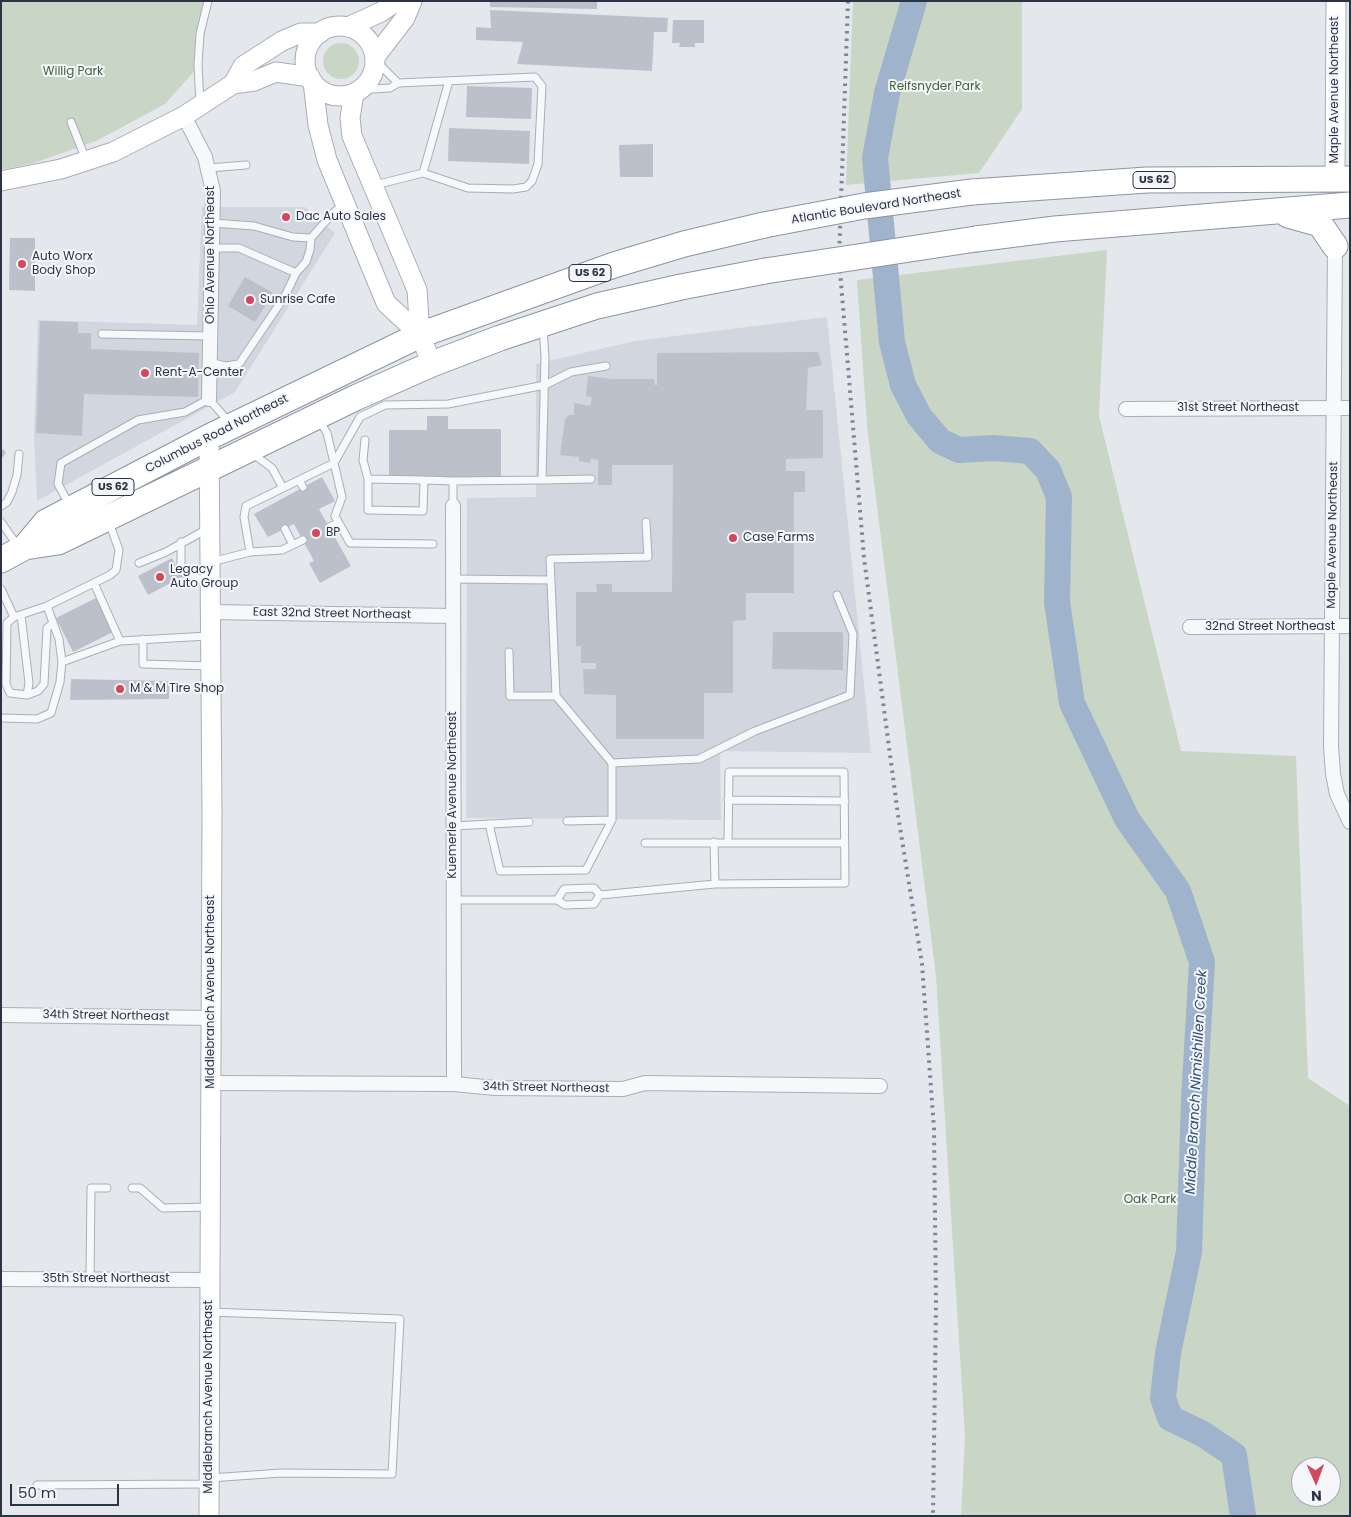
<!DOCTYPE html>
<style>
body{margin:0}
#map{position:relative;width:1351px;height:1517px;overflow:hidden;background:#e4e7ec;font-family:Poppins,sans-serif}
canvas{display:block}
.frame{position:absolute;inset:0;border:2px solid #2b3445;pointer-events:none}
.north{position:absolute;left:1291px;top:1457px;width:50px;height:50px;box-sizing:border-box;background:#f4f6f9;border:1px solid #a4a8b1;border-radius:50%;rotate:178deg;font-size:14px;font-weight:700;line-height:20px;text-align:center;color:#2b3445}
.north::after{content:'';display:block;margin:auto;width:18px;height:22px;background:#d1495b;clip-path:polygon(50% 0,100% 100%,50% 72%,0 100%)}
.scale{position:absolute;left:10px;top:1484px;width:109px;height:22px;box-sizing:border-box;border:2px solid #2b3445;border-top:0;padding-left:6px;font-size:15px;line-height:18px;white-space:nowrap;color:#2b3445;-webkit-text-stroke:4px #f4f6f9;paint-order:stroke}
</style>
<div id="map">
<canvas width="1351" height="1517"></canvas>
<div class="frame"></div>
<div class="north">N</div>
<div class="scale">50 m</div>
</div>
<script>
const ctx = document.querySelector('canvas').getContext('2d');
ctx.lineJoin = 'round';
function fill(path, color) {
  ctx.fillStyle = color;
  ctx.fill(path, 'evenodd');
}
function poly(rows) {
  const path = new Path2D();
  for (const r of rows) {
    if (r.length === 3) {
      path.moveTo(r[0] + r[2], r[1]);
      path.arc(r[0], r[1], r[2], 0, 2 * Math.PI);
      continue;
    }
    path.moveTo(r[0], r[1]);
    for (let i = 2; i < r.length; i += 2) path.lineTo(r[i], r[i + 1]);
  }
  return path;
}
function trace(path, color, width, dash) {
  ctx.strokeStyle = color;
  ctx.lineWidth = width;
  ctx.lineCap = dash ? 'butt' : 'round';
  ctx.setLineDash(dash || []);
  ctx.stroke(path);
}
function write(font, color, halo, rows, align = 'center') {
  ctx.font = font + ' Poppins,sans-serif';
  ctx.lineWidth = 4;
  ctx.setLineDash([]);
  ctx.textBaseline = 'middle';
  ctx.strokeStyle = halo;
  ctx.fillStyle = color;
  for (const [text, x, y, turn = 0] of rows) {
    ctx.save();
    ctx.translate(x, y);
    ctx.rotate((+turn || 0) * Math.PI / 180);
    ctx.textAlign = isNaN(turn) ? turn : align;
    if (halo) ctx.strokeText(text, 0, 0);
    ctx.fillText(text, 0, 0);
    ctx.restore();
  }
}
fill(poly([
 [202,207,305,207,335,233,235,392,37,501,34,436,38,320,197,325],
 [827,317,871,753,720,751,721,820,466,818,467,498,536,497,536,364,635,341]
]), '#d2d6de');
fill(poly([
 [1,1,207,1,205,35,199,66,165,104,96,141,34,163,1,170],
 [853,1,1022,1,1022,109,979,173,846,185],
 [341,61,18],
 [1107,250,1099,416,1181,751,1296,756,1308,1078,1350,1106,1350,1516,961,1516,965,1436,936,976,867,426,857,280],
 [1301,1467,1331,1467,1331,1497,1301,1497]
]), '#c9d6c5');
trace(poly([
 [914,1,887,93,875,158,892,342,903,385,919,416,940,441,959,450,993,448,1030,451,1048,470,1059,497,1057,602,1072,703,1127,819,1178,891,1202,962,1194,1100,1189,1252,1168,1353,1163,1398,1170,1418,1203,1434,1234,1455,1243,1516]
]), '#9fb4cc', 26);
fill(poly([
 [490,1,597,1,597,9,490,7],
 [490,10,668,18,667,32,654,32,652,71,517,64,523,42,476,40,476,27,491,28],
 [673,20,704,20,704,43,695,43,695,47,679,47,680,43,672,43],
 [467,86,532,88,531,119,466,117],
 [449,128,530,131,529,164,448,161],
 [653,144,653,177,620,177,619,145],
 [280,213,292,213,292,221,280,221],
 [10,238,35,238,35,291,9,290],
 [245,277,273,293,255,322,228,306],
 [40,321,78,322,78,333,91,333,91,349,199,353,198,397,84,394,82,436,36,433],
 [818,352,822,365,808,368,806,410,823,410,823,458,786,459,786,471,805,471,805,492,794,492,794,593,746,593,746,620,733,621,733,693,704,693,704,739,616,739,616,695,584,694,583,669,596,669,596,663,581,663,581,646,576,646,576,592,597,592,596,584,612,584,612,592,672,592,673,465,612,465,612,485,598,485,598,460,591,459,590,463,579,461,579,457,560,455,565,419,569,415,574,415,574,403,590,406,592,397,586,396,588,376,612,379,654,379,655,385,657,385,657,353],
 [427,416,448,416,448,429,501,429,501,477,389,477,389,430,427,430],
 [1,448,6,452,1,460],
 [322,477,335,501,319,509,351,566,320,583,309,563,314,561,294,524,268,537,254,514],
 [172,558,182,577,148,595,138,576],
 [98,597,115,631,73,652,56,618],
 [773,632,843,632,843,670,772,669],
 [71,679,169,681,169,699,70,700]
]), '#bbc0ca');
const lane = poly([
 [375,60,398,83],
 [365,86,373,89,390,88,398,83,535,77,542,86,538,164,532,181,526,187,513,189,468,188,423,173,375,185],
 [200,103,198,65,200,34,208,1],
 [71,122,86,160],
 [209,168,246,165],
 [423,173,449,81],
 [212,223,254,226,293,237,311,238,333,213,344,204],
 [296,273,306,262,310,250,311,238],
 [102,334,210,336],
 [210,362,225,366,239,364,285,296,296,273,239,248,212,248],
 [319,420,327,433,342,497,335,516,350,543,433,544],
 [365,440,363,460,368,479],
 [253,454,272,468,283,488],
 [299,480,303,487],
 [424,480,423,511,368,510,368,479,424,480,453,481],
 [542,480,591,479],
 [1,506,7,502,12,492,17,475,19,454],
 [70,506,58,484,61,463,138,420,185,412,209,399,229,422],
 [453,506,453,481,542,480,545,357,543,328],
 [1,522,17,545],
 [329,527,338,523],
 [285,529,293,545],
 [181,542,181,571,192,577,209,581],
 [250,552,282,550,303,540],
 [211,562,250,552,244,517,246,506,334,463,360,417,385,405,448,404,545,385,571,372,606,366],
 [139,563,166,552,207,529],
 [453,579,551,580],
 [94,583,120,641],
 [1,589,14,617,47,606,110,575,116,570,119,550,109,522],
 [21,615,29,683,27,695],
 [14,617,7,623,6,684,10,693,27,695,38,691,44,684,47,628,53,623],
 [143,639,143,664,211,666],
 [509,652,510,696,556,696],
 [62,662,120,641,208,636],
 [1,718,37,719,51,713,60,682,62,662,59,639,47,606],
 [612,763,699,759,755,731,850,695,853,634,837,595],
 [728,800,845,801],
 [567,821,612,820,612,763,556,696,550,559,648,557,646,522],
 [489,824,500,871,586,870,612,820],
 [453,826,529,822],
 [714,842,715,884],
 [645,843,844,843],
 [600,895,715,884,845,883,844,772,729,772,728,842],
 [453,900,557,900,565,905,594,904,600,895],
 [557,900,564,889,594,888,600,895],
 [132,1188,140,1188,163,1208,210,1207],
 [90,1279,91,1188,107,1188],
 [210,1312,400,1319,392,1474,281,1473,210,1478],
 [37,1485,208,1484]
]);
const street = poly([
 [184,116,205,157,213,191,209,399],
 [1335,246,1331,746,1333,774,1337,794,1350,822],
 [1126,409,1350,408],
 [453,506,454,1084],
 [211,612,453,616],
 [1190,627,1350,626],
 [1,1015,211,1018],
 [211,1083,454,1084,495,1088,623,1089,645,1083,880,1086],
 [1,1279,210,1280]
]);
const secondary = poly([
 [340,61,35],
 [348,27,381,12,397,1],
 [375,57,405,18,412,1],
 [313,82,318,125,327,160,386,303,420,335],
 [233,84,243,66,282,41,301,33,320,33],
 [354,93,350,118,352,136,417,290,420,335,432,364],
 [1335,179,1336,1],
 [1,181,61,169,113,152,184,116,233,84,254,81,276,72,310,77],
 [209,1516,212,814,209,437]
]);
const highway = poly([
 [972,192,1147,180,1350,179],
 [1288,215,1320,224,1335,246],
 [976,239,1055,229,1350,205],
 [25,547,46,522,209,437,420,335,614,265,684,244,764,225],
 [1,560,25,547,58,542,355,398,432,364,500,338,597,306,681,287,765,271]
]);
trace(lane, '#a9aeb7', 9);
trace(street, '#a9aeb7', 16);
trace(secondary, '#a9aeb7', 21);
trace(highway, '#8b94a3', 27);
trace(lane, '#f7f8fa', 7);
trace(street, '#f7f8fa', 14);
trace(secondary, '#fff', 19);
trace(highway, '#fff', 25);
trace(poly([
 [848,1,839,259,864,558,898,815,922,964,934,1129,936,1304,933,1516]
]), '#7d8696', 4, [2.5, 5]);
const highwayBridge = poly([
 [764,225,864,206,972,192],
 [765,271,976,239]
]);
trace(highwayBridge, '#8b94a3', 27, []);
trace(highwayBridge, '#fff', 25);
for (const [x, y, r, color] of [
 [286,217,5,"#d1495b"],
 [22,264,5,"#d1495b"],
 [250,300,5,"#d1495b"],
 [145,373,5,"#d1495b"],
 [316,533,5,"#d1495b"],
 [733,538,5,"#d1495b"],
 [160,577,5,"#d1495b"],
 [120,689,5,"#d1495b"]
]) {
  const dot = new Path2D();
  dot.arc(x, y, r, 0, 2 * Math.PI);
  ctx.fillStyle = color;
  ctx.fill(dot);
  trace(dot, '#f4f6f9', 2);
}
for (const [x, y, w] of [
 [1154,180,42],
 [590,273,42],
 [113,487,42]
]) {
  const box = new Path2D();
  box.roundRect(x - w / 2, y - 8.5, w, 17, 4);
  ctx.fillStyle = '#f4f6f9';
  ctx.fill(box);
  trace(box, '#2b3445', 1);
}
write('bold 11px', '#2b3445', null, [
 ["US 62",1154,180],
 ["US 62",590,273],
 ["US 62",113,487]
]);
write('12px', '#3f6138', '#f4f6f9', [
 ["Willig Park",73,72],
 ["Reifsnyder Park",935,87],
 ["Oak Park",1150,1200]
]);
write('12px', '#2b3445', '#f4f6f9', [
 ["Maple Avenue Northeast",1335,90,-90],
 ["Atlantic Boulevard Northeast",876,207,-9],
 ["Ohio Avenue Northeast",211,255,-90],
 ["31st Street Northeast",1238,408],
 ["Columbus Road Northeast",217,434,-27],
 ["Maple Avenue Northeast",1333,535,-89],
 ["East 32nd Street Northeast",332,614,1],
 ["32nd Street Northeast",1270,627],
 ["Kuemerle Avenue Northeast",453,795,-90],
 ["Middlebranch Avenue Northeast",211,992,-90],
 ["34th Street Northeast",106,1016,1],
 ["34th Street Northeast",546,1088,1],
 ["35th Street Northeast",106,1279],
 ["Middlebranch Avenue Northeast",209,1397,-90]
]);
write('12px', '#2b3445', '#f4f6f9', [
 ["Dac Auto Sales",296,217],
 ["Auto Worx",32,257],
 ["Body Shop",32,271],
 ["Sunrise Cafe",260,300],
 ["Rent-A-Center",155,373],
 ["BP",326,533],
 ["Case Farms",743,538],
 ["Legacy",170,570],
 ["Auto Group",170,584],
 ["M & M Tire Shop",130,689]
], 'left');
write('italic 14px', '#34527a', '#f4f6f9', [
 ["Middle Branch Nimishillen Creek",1197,1082,-87]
]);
</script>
